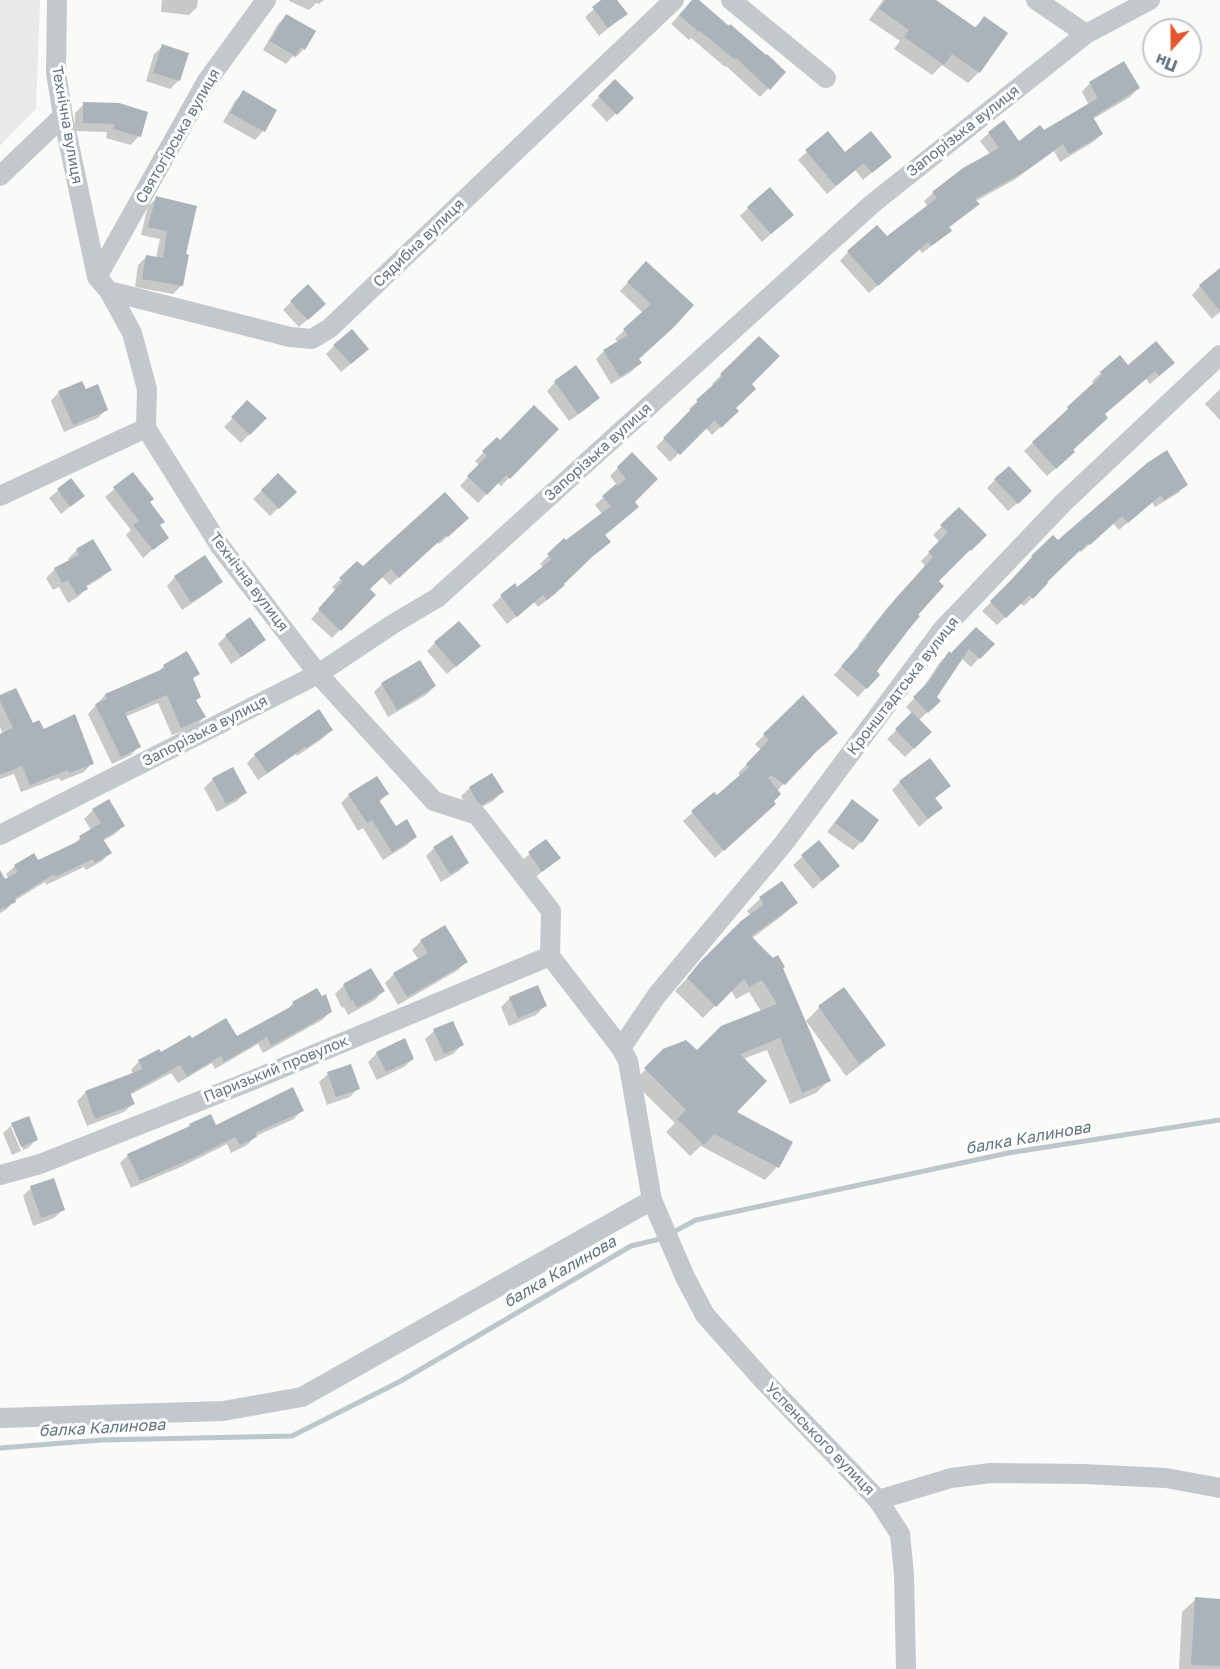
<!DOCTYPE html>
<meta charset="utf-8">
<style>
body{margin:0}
#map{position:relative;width:1220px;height:1669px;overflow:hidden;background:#fafaf8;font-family:"Golos Text",sans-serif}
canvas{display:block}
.north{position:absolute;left:1142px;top:18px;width:60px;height:60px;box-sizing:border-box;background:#fff;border:2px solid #c1c8cd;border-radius:50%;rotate:201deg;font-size:16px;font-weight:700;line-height:24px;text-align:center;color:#657683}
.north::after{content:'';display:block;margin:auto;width:21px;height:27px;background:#e4572e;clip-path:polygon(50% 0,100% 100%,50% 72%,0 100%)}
</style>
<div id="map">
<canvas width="1220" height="1669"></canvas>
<div class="north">Пн</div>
</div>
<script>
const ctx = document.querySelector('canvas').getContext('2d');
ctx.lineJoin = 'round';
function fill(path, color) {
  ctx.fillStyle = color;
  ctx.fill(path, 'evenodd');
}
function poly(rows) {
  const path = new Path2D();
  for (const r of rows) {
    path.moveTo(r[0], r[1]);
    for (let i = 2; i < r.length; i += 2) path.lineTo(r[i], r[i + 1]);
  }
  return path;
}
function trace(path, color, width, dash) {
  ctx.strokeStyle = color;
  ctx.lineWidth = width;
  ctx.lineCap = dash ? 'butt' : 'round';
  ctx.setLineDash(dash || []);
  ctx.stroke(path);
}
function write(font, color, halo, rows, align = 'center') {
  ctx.font = font + ' "Golos Text",sans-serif';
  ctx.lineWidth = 6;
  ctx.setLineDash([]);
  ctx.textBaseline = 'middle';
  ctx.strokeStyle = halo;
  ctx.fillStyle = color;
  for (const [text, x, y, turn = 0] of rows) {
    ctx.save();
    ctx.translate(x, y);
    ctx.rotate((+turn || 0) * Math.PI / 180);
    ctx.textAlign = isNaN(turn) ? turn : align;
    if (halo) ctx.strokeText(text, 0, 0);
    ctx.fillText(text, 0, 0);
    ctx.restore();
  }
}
fill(poly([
 [0,0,40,0,36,109,0,146]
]), '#e8e9e9');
fill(poly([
 [162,0,198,0,197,7,189,15,161,12],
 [289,0,324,0,319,4,316,3,309,10,289,1],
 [604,0,616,0,626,13,599,36,585,17],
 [693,0,696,0,784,72,760,97,726,66,725,67,691,38,689,40,671,24],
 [883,0,934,0,974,28,984,18,1005,33,979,72,968,83,942,65,932,75,894,49,900,41,869,20],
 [286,16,314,32,304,49,295,58,293,56,286,64,263,50,278,24],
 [163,46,179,80,170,89,146,81,154,54],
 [615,81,632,98,607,122,591,105],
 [1090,83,1138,88,1130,97,1093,119,1102,134,1093,142,1060,162,1054,151,1014,180,976,201,969,212,948,228,950,230,941,239,922,253,919,249,869,293,840,261,848,252,887,238,928,207,924,201,933,193,964,169,990,154,980,141,989,133,1019,143,1043,132,1089,105,1082,92],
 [243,92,263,131,255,140,223,122,235,101],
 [84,104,139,136,131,145,106,138,107,132,75,131,75,113],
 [807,152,845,154,890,157,863,180,855,170,827,194,798,160],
 [157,198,184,255,182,285,173,294,135,287,138,265,147,256,156,258,160,239,141,235,148,206],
 [748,208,783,223,762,242,740,216],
 [646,263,692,306,637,359,640,363,631,372,611,384,596,359,604,351,618,342,615,339,643,313,620,291],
 [1220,274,1220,312,1212,319,1192,295,1200,286],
 [291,302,316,312,299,327,283,310],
 [759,338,750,384,729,419,712,435,705,427,670,462,656,447,691,412,689,409,714,386,712,384],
 [334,346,359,357,341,372,326,354],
 [575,367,598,398,589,407,569,421,547,391,555,382],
 [1127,367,1165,371,1150,384,1146,379,1103,415,1064,461,1047,476,1024,451,1094,384,1092,381,1101,373],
 [1220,389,1220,420,1205,404],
 [85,391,107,409,98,418,64,432,51,401,59,392],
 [248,402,265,418,241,443,224,427],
 [556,429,501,486,497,483,478,503,460,486,479,465,475,461,497,439,500,442],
 [632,454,633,502,604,535,582,565,562,584,563,585,555,594,538,607,534,602,507,624,492,605,514,585,517,589,544,568,540,564,564,540,566,542,602,514,595,505,617,485,610,476],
 [1148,464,1186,485,1178,493,1155,507,1152,502,1119,530,1113,523,1081,552,1079,550,1024,606,1020,603,997,625,982,611,1005,588,1025,567,1024,566,1053,537,1058,542],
 [132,474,149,502,159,526,167,537,143,558,126,535,131,530,105,497],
 [278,475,295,492,270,516,253,499],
 [71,480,83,496,61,514,49,498],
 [995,480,1022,499,1008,511,987,488],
 [959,509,936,581,916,615,875,672,866,688,858,697,834,675,859,646,858,645,887,608,926,567,921,561,940,542,933,535],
 [458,527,439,544,437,542,390,585,381,576,368,589,374,595,332,638,311,619,336,591,332,587,357,563,362,568],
 [77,550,110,570,101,578,86,587,87,588,78,597,68,603,59,587,53,590,46,578,55,569,70,561,68,559],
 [175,577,221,581,212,590,182,610,167,586],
 [976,629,992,644,971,667,961,658,935,697,939,701,918,721,930,732,905,757,887,739,913,714,906,707,921,691,940,662,949,653,951,655],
 [226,636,264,640,255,648,231,664,218,644],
 [435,643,470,654,447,674,427,651],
 [164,666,198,673,192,680,195,701,204,717,196,726,172,735,158,703,125,717,139,746,131,755,112,764,88,714,105,695,156,674],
 [382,684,435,686,426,695,388,717,374,692],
 [0,697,32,725,92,763,84,772,61,781,59,778,21,792,14,774,0,779,0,735,3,734,0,727],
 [803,697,810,756,777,791,765,812,715,858,683,821,714,794,717,798,741,776,738,773,761,750,755,744],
 [331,730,322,739,297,756,296,754,258,780,247,763,255,755],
 [232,769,245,793,237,801,217,812,204,788,213,779],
 [900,782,949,785,934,799,941,808,919,827,892,790],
 [470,788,502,792,493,801,473,812,470,811,461,796],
 [387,794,379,802,396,828,415,837,407,845,383,860,363,828,358,831,341,803,349,795],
 [852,801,861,842,853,850,827,832,844,810],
 [93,810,123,826,115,834,103,841,110,853,102,861,86,870,84,867,46,885,45,882,14,901,6,910,0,913,0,883,9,879,6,874,15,866,38,862,72,846,80,838,92,831,84,819],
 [546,841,559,858,533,879,520,862],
 [819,842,838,866,813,889,793,865],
 [434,848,467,863,459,871,441,882,426,856],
 [782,883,796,903,783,915,751,939,829,1080,816,1093,790,1104,767,1050,743,1059,734,1112,791,1142,777,1167,765,1180,701,1146,690,1156,666,1132,675,1123,633,1082,664,1051,697,1052,761,1011,749,992,736,999,731,990,703,1018,675,991,729,935,751,916,747,911,760,899],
 [421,941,466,962,458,970,398,1005,385,983,394,974,419,960,412,950],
 [344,985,383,991,375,1000,348,1015,344,1007,342,1008,335,994],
 [844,989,884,1044,871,1057,846,1076,806,1021,819,1008],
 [316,990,331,1011,322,1020,263,1053,258,1044,215,1069,212,1063,178,1083,171,1073,130,1095,133,1104,124,1112,87,1126,77,1101,86,1092,133,1074,131,1070,139,1061,160,1054,191,1040,237,1038,285,1012,293,1003],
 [510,998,545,1006,536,1015,509,1026,501,1007],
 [434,1031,462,1045,453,1054,435,1062,425,1039],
 [404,1040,413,1059,404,1067,377,1080,368,1062,377,1053],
 [328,1074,358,1088,350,1097,327,1105,319,1082],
 [302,1110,294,1119,256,1136,247,1145,231,1153,227,1144,183,1166,131,1188,120,1163,128,1155,186,1130,190,1125,215,1127],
 [12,1125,36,1140,28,1148,23,1150,14,1127,11,1127,21,1151,12,1155,3,1133],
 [31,1188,63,1210,54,1218,33,1226,23,1196],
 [1196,1599,1220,1600,1220,1669,1179,1669,1182,1612]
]), '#0003');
trace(poly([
 [0,1448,101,1440,292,1436,399,1382,631,1246,660,1239,696,1220,1008,1153,1220,1120]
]), '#bbc7cb', 5);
fill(poly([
 [601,0,617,0,628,14,608,28,592,7],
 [692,0,699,0,729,26,730,24,766,55,767,54,786,72,770,90,736,58,735,60,700,31,699,32,679,15],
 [885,0,936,0,976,28,984,16,1008,33,980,73,952,54,944,65,904,37,909,30,879,9],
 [286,14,316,31,305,50,301,47,295,56,270,41],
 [162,44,189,53,180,81,153,73],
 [1124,61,1140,88,1093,117,1103,134,1069,154,1063,144,1024,172,975,199,980,204,949,227,952,231,931,246,928,242,878,286,847,251,877,225,887,236,937,198,932,192,963,168,999,148,988,132,1004,120,1019,141,1040,125,1044,130,1098,98,1089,82],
 [615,79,634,98,617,115,598,96],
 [243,90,277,110,265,132,230,113],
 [83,102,119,103,148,112,141,137,113,129,115,124,83,123],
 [828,131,845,152,871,131,892,157,872,173,864,163,836,186,805,150],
 [770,187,794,215,771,234,747,207],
 [156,196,197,206,186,254,189,255,183,286,142,279,146,255,163,258,167,231,148,227],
 [646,261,694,305,673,328,639,359,642,363,620,377,603,350,628,335,623,329,651,304,627,282],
 [1220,268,1220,311,1199,285],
 [308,284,326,304,308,320,290,301],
 [352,329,369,349,351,364,333,345],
 [759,336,780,356,752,384,756,389,736,408,739,411,721,428,715,420,680,455,663,438,698,402,696,400,722,377,720,374],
 [1156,341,1175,363,1159,376,1155,371,1105,414,1108,418,1073,450,1075,452,1056,469,1032,442,1068,409,1067,407,1102,375,1100,372,1120,355,1128,365],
 [576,365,600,398,578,414,554,381],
 [82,381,86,389,98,384,108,410,73,425,58,391],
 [247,400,267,418,250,435,231,417],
 [534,405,559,429,510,479,506,475,487,495,467,476,487,456,482,451,497,437,500,440],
 [1167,450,1188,485,1164,500,1161,495,1128,523,1122,516,1090,545,1088,543,1047,582,1048,583,1033,599,1030,595,1006,618,990,601,1012,579,1032,557,1031,556,1053,535,1058,540,1147,463],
 [632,452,658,479,635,502,639,507,605,535,611,542,592,557,564,584,565,585,547,600,543,595,517,617,500,595,515,583,517,587,552,559,547,554,564,538,566,540,611,506,602,496,616,484,618,486,626,479,617,467],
 [1009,466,1032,491,1018,504,994,479],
 [133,472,154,499,150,502,165,522,160,525,169,538,153,550,133,525,139,521,113,487],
 [278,473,297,492,279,509,261,490],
 [71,478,85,496,70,507,57,489],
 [445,492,469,518,448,537,446,535,399,578,391,569,370,589,376,595,341,631,318,609,343,581,339,578,357,561,363,566],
 [959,507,987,535,971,551,970,550,939,581,944,586,918,615,920,616,910,628,877,671,880,675,867,689,841,666,867,637,866,636,896,598,933,557,928,552,948,532,940,525],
 [93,539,112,570,86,585,88,589,77,595,68,580,62,583,54,568,79,555,76,549],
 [205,555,223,582,191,602,174,576],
 [250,617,266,640,241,657,225,635],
 [459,621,481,646,456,667,434,642],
 [976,627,995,644,980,659,969,649,937,697,941,701,928,713,913,697,930,680,949,651,951,653],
 [187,651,200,674,193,678,201,697,196,700,206,717,181,728,167,695,125,713,141,747,121,757,95,704,107,699,105,694,165,668,163,665],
 [420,660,436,686,397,710,381,683],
 [16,688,33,723,39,720,44,729,75,714,94,764,69,773,68,770,30,785,22,766,0,775,0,734,13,728,0,701,0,695],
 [803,695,838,733,817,751,785,785,771,775,768,778,781,794,774,801,776,804,724,851,691,811,714,792,717,795,749,767,746,764,769,740,763,734],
 [319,709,333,730,306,748,305,747,267,773,254,754],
 [912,712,932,732,914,749,895,729],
 [930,758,951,786,935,798,943,808,928,819,899,781],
 [233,767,247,793,226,804,212,778],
 [492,773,504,792,482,805,478,803,469,787],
 [377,776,389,794,379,800,396,826,407,819,417,837,392,852,372,820,367,823,348,794],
 [109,799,125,826,103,839,112,853,95,863,93,859,55,877,54,874,15,898,16,902,0,910,0,870,5,879,18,872,14,865,34,853,38,860,81,840,79,836,101,823,92,809],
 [852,799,879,820,862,843,835,823],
 [452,835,469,863,450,874,433,847],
 [546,839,561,858,542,872,528,852],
 [819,840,840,866,822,881,801,855],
 [782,881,798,903,751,936,773,958,778,955,785,967,783,968,831,1081,802,1093,780,1038,740,1054,767,1081,737,1112,793,1142,779,1168,714,1134,704,1145,677,1119,686,1110,644,1068,663,1049,686,1040,697,1050,721,1026,777,1004,762,980,749,987,744,979,716,1007,687,978,700,962,741,921,764,904,759,897],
 [445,925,468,962,407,997,393,973,428,953,420,940],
 [371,968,385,991,357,1008,353,1000,351,1001,343,984],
 [538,985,547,1006,518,1018,509,997],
 [844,987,886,1045,859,1064,818,1006],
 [317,988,322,996,326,994,332,1012,271,1046,267,1037,224,1062,221,1056,187,1076,180,1065,130,1093,135,1104,95,1119,85,1091,143,1069,138,1060,159,1049,161,1052,190,1035,192,1038,226,1018,237,1036,294,1005,292,1002],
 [453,1021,464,1045,444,1054,433,1029],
 [405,1038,414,1059,386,1072,376,1052],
 [351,1064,360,1089,336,1097,327,1072],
 [293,1087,304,1111,255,1133,257,1137,240,1145,235,1137,193,1158,140,1181,127,1154,190,1126,189,1124,211,1114,216,1125],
 [29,1116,38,1140,21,1147,11,1123],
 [54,1178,65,1210,41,1218,30,1186],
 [1195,1597,1220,1599,1220,1666,1191,1665]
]), '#aab3b9');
trace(poly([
 [57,0,56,73,63,116,97,277,109,291,132,333,147,389,146,428,220,546,318,674,434,801,477,815,551,911,550,956,621,1048,628,1061,652,1200,685,1277,705,1315,764,1381,878,1500,900,1534,904,1574,906,1669],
 [731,0,826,78],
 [1036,0,1086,34],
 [0,176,63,116],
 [97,277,207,81,266,0],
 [109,291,290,337,312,339,330,328,674,0],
 [0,496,146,428],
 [0,835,318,674,393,624,437,598,872,204,1086,34,1150,0],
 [621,1048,657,995,784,843,942,630,1063,503,1220,355],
 [0,1175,40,1164,253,1080,550,956],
 [0,1418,223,1411,302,1397,652,1200],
 [878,1500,951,1478,991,1473,1083,1474,1166,1478,1220,1488]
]), '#c3c8cc', 20);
write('15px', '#657683', '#fff', [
 ["Технічна вулиця",67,125,80],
 ["Запорізька вулиця",963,131,-38],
 ["Святогірська вулиця",178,136,-60],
 ["Сядибна вулиця",419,243,-44],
 ["Запорізька вулиця",598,452,-42],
 ["Технічна вулиця",249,582,53],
 ["Кронштадтська вулиця",903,686,-52],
 ["Запорізька вулиця",205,731,-27],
 ["Паризький провулок",276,1069,-22],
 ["Успенського вулиця",820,1439,46]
]);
write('italic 16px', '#60757c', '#fff', [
 ["балка Калинова",1028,1138,-10],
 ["балка Калинова",560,1272,-30],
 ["балка Калинова",102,1428,-3]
]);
</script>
